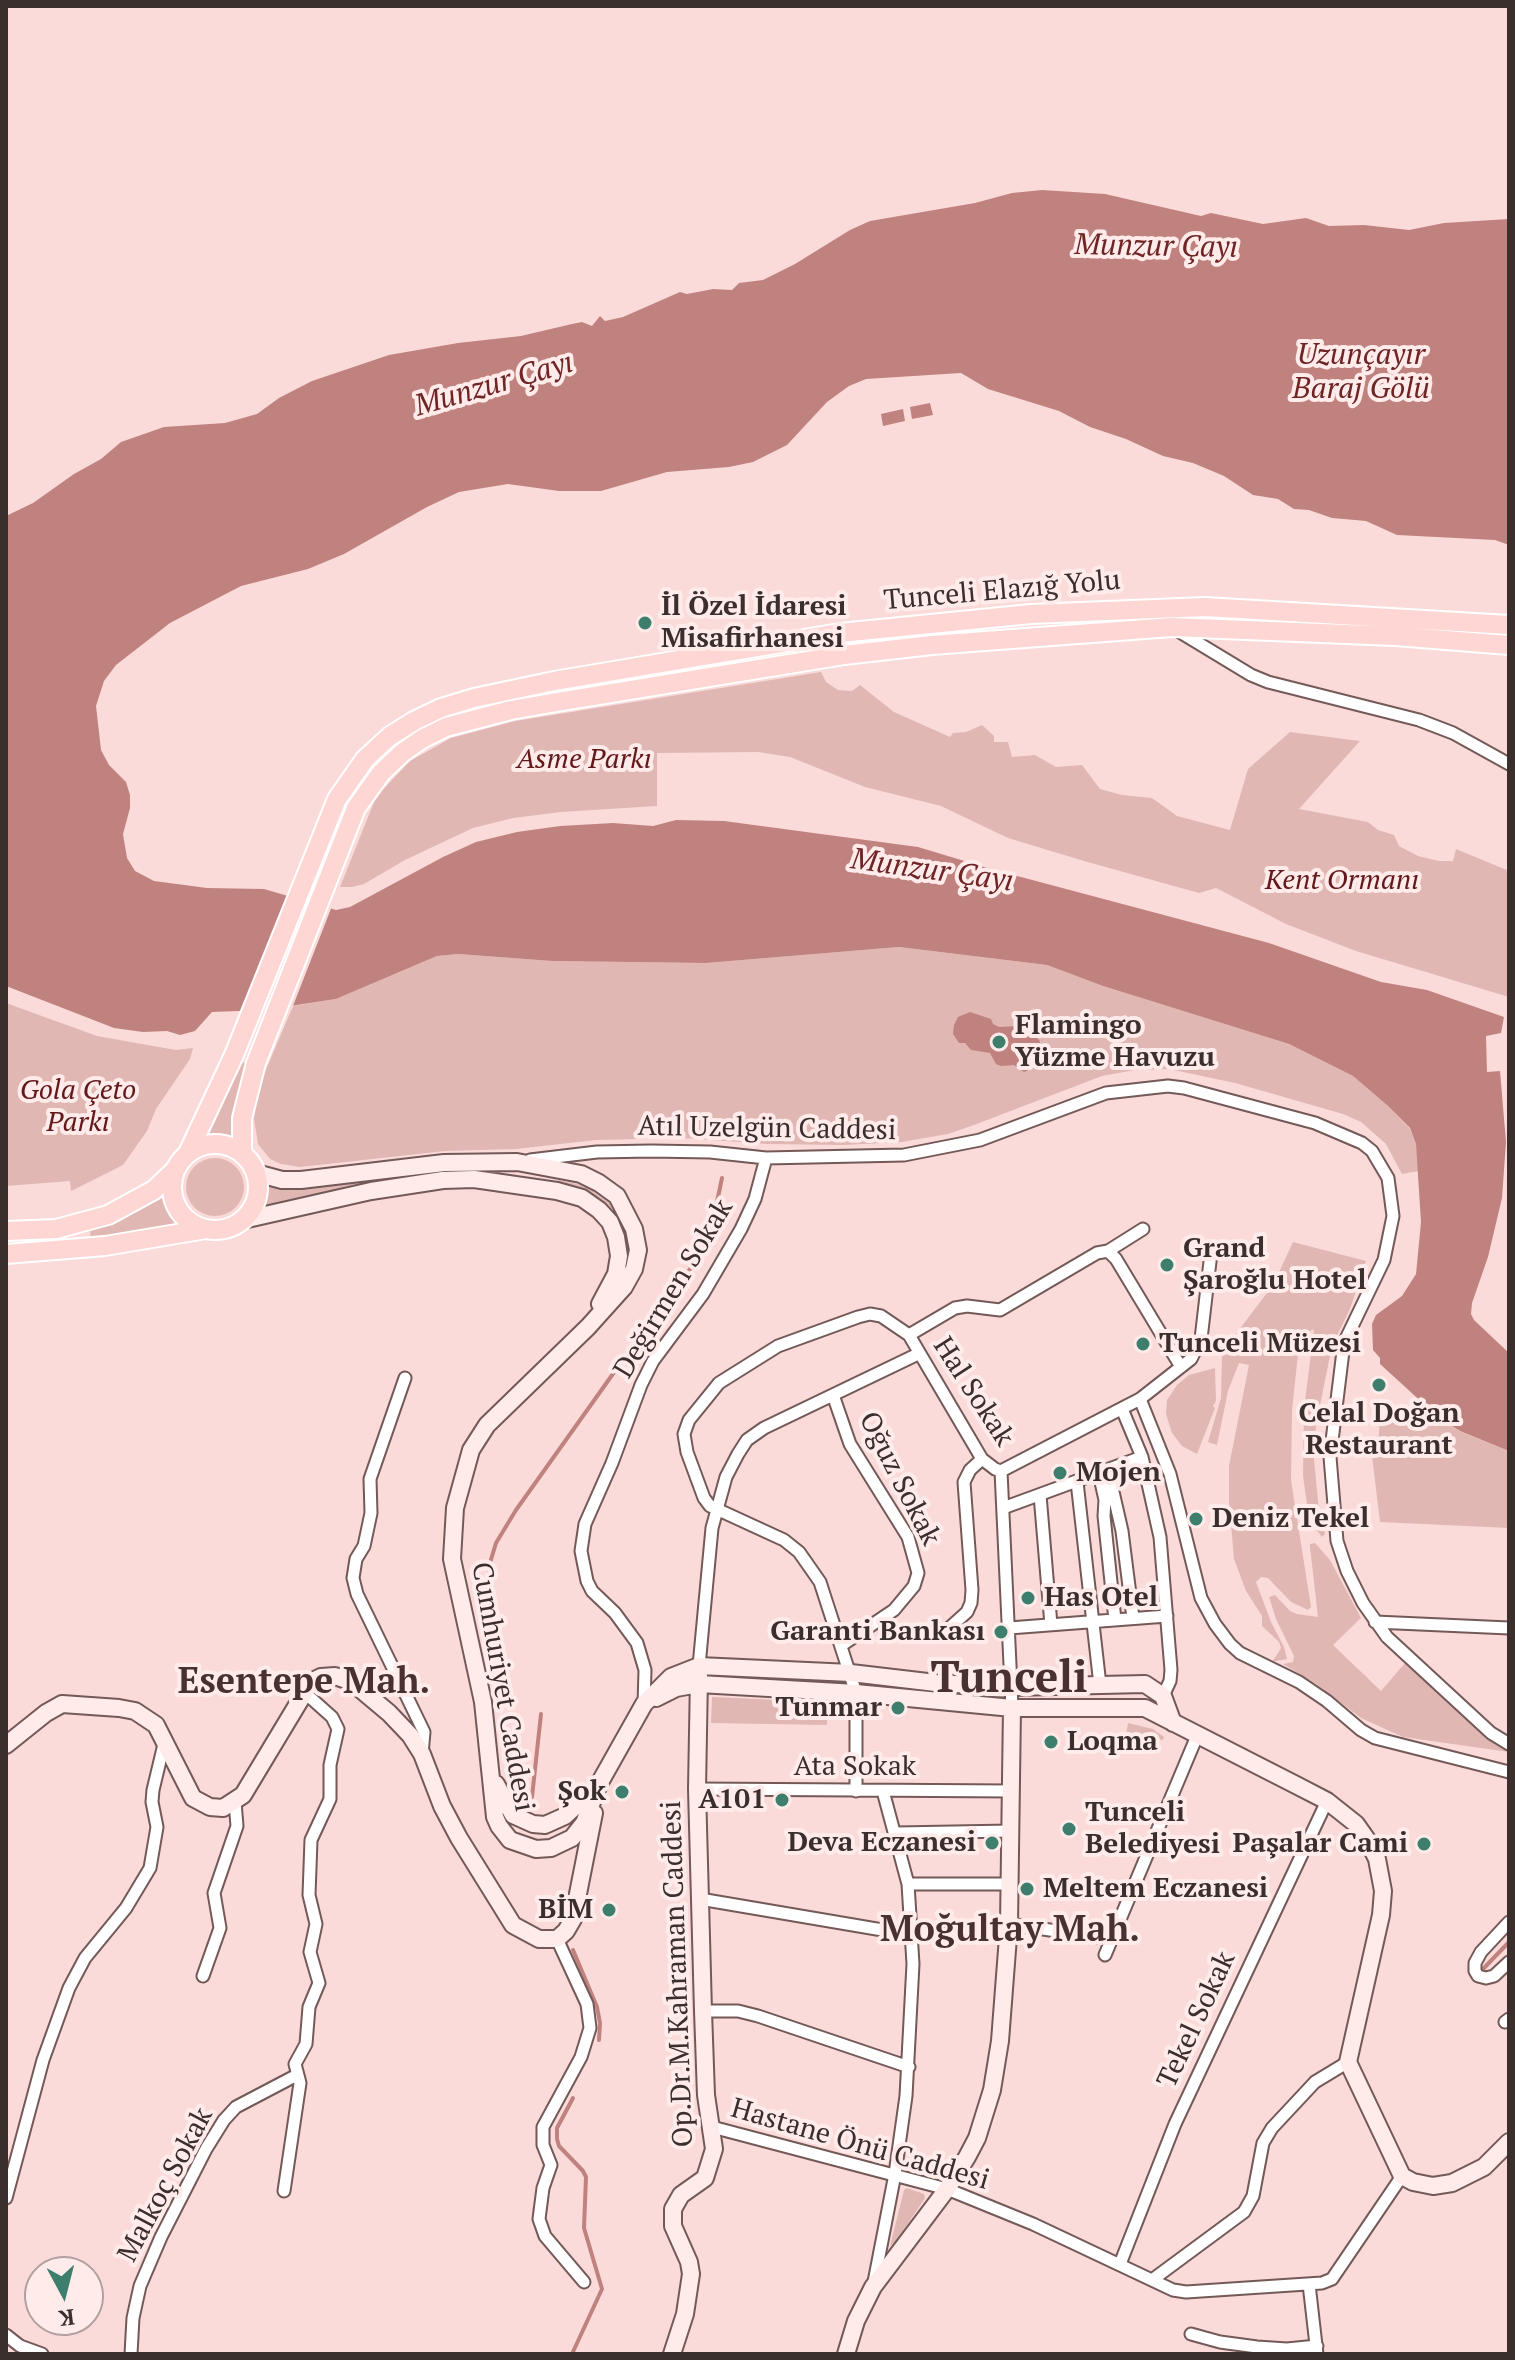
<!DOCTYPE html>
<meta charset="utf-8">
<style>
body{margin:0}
#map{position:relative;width:1515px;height:2360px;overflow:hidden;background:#fadbd9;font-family:"PT Serif",serif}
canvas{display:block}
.frame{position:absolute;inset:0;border:8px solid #3b2f2e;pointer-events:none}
.north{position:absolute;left:24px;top:2256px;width:80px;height:80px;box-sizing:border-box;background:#ffecea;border:2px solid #b1a09f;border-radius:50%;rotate:173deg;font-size:22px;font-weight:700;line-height:32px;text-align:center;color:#3b2f2e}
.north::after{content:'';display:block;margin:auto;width:28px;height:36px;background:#3e7e6c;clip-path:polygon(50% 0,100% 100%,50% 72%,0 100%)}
</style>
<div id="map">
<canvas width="1515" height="2360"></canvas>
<div class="frame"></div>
<div class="north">K</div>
</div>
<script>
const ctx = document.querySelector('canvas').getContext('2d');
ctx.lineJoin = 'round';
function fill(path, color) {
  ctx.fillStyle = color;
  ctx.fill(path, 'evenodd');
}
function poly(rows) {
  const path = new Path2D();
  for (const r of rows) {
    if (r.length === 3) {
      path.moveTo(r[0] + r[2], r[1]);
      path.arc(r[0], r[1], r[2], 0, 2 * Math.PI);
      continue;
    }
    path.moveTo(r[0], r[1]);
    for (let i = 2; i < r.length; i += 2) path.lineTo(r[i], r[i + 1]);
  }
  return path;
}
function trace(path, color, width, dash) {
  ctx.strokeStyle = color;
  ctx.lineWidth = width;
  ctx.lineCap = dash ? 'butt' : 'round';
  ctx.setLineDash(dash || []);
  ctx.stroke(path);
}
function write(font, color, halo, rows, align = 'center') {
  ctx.font = font + ' "PT Serif",serif';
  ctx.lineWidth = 8;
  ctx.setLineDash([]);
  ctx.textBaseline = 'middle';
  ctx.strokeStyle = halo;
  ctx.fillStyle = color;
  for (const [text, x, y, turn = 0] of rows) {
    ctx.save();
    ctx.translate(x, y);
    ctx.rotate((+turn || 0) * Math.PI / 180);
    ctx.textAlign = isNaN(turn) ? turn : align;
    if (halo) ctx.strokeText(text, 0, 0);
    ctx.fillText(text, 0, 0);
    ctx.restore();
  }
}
fill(poly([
 [821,672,826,682,838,690,852,691,860,685,894,712,950,737,953,733,966,732,982,725,994,736,994,742,1008,742,1012,757,1035,755,1056,767,1082,765,1100,789,1122,795,1152,798,1177,816,1230,830,1248,769,1290,732,1360,741,1299,809,1368,822,1378,830,1394,835,1399,846,1418,856,1439,861,1453,861,1456,849,1509,871,1509,997,1356,951,1286,924,1216,888,1199,893,1084,861,1008,838,941,806,865,787,790,757,758,752,657,753,657,806,561,812,513,818,473,828,405,860,364,884,352,887,340,887,376,797,410,761,451,738,515,721],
 [899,947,1047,965,1103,986,1289,1044,1353,1076,1388,1106,1410,1129,1416,1144,1419,1171,1402,1174,1386,1144,1361,1122,1343,1114,1235,1083,1169,1069,1135,1070,1102,1076,974,1125,948,1134,902,1142,844,1145,767,1144,683,1138,596,1140,516,1149,445,1151,300,1167,281,1164,270,1159,258,1144,254,1119,259,1086,293,1006,336,999,437,956,458,954,552,961,706,963],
 [6,1003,97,1036,176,1050,193,1048,190,1059,156,1109,147,1131,123,1165,71,1191,70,1181,6,1186],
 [239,1061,248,1064,235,1143,216,1138,203,1139],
 [215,1187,29],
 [444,1167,476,1168,476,1171,475,1173,255,1212,261,1199,262,1182],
 [558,1180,586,1186,611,1204,618,1212,626,1232,628,1260,624,1232,615,1212,585,1189,558,1183],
 [165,1192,171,1210,185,1225,93,1240,90,1238,91,1227],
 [1293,1242,1366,1261,1350,1309,1332,1346,1316,1425,1314,1460,1319,1510,1325,1534,1322,1537,1312,1524,1308,1511,1303,1476,1304,1410,1314,1329,1300,1336,1292,1410,1291,1480,1311,1607,1308,1610,1291,1602,1268,1578,1261,1577,1256,1582,1271,1622,1284,1647,1287,1659,1276,1661,1273,1661,1281,1648,1279,1642,1262,1626,1262,1616,1246,1591,1234,1559,1229,1501,1229,1466,1249,1365,1239,1363,1228,1391,1217,1445,1208,1442,1221,1398,1222,1355,1226,1347,1273,1285],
 [1215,1368,1216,1401,1213,1406,1215,1408,1197,1454,1182,1446,1172,1433,1166,1414,1167,1400,1177,1385,1189,1375],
 [1380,1411,1433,1420,1437,1416,1459,1431,1509,1451,1509,1528,1380,1522,1372,1456,1378,1456],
 [1315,1543,1330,1560,1361,1618,1333,1645,1381,1691,1405,1663,1447,1698,1509,1744,1509,1752,1403,1737,1361,1718,1315,1683,1283,1664,1293,1662,1294,1656,1276,1619,1269,1597,1275,1595,1290,1611,1297,1614,1318,1617,1310,1547,1310,1544],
 [717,1675,833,1679,834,1681,718,1678],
 [712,1697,827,1702,827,1725,711,1723],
 [1128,1723,1153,1729,1164,1737,1163,1740,1126,1735],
 [907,2188,924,2194,925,2198,895,2243,890,2246,904,2190]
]), '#e1b7b4');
fill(poly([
 [1042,190,1105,194,1201,216,1211,213,1263,224,1306,218,1329,226,1364,225,1409,230,1444,223,1509,219,1509,545,1495,540,1397,535,1366,521,1332,518,1309,510,1294,509,1278,499,1253,495,1224,476,1193,463,1163,456,1126,439,1090,427,1059,411,988,389,961,373,866,379,849,386,827,402,787,445,753,462,729,467,667,472,601,491,559,491,508,484,459,492,427,507,344,554,308,569,241,586,170,623,116,665,104,681,96,706,101,750,109,765,126,782,130,795,130,808,123,834,127,858,135,871,154,881,207,888,264,889,336,910,350,907,443,857,476,842,517,832,560,826,613,823,653,826,676,820,724,821,918,847,991,869,1269,943,1381,982,1427,990,1504,1017,1501,1033,1486,1036,1487,1072,1500,1071,1506,1142,1502,1198,1488,1257,1472,1303,1471,1314,1474,1320,1509,1353,1509,1451,1460,1431,1438,1417,1380,1364,1380,1358,1373,1350,1372,1324,1376,1315,1402,1296,1416,1274,1421,1222,1416,1144,1410,1128,1388,1106,1353,1076,1289,1044,1103,986,1047,965,899,947,706,963,552,961,458,954,437,956,336,999,264,1010,212,1012,195,1031,180,1035,167,1031,143,1032,114,1028,6,986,6,516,33,503,74,474,101,459,121,442,164,427,225,423,257,414,279,398,312,381,389,355,458,343,521,336,572,324,582,322,592,326,600,316,605,321,623,317,680,292,687,294,713,289,732,290,739,283,763,280,795,264,850,230,870,221,975,203,1012,193],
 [930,403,933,415,912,419,910,407],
 [903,409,905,421,883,426,881,414],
 [970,1012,991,1019,993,1024,999,1027,1018,1026,1027,1035,1036,1037,1040,1041,1038,1056,1027,1071,1024,1072,1014,1065,1001,1066,996,1064,990,1053,971,1050,965,1043,959,1043,953,1034,954,1025,958,1017]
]), '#c0827f');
fill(poly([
 [289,892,332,906,291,1011,241,1014]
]), '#fadbd9');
trace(poly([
 [489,1592,490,1563,496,1543,516,1510,620,1364,680,1285,701,1251,713,1221,722,1178],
 [532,1797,541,1714],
 [573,1950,597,2007,600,2023,599,2040],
 [1484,1968,1509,1942],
 [572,2354,602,2289,584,2228,586,2177,583,2171,559,2146,557,2139,557,2128,573,2098]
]), '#c0827f', 4);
const street = poly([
 [1175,629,1251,675,1268,682,1419,720,1453,733,1509,764],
 [530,1160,597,1152,651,1151,710,1152,766,1158,904,1155,980,1140,1106,1093,1168,1086,1184,1088,1315,1123,1362,1143,1372,1151,1388,1178,1393,1216,1384,1260,1344,1343,1330,1457,1337,1541,1347,1571,1363,1603,1387,1637,1491,1733,1509,1744],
 [1108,1251,1143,1229],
 [909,1335,955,1308,967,1306,1000,1310,1097,1253,1108,1251,1116,1259,1181,1367],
 [405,1378,370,1479,371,1513,364,1546,356,1559,353,1578,357,1594,424,1732,422,1754],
 [833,1395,850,1444,908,1537,918,1573,914,1586,894,1610,842,1645],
 [1140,1399,1170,1474,1201,1598,1215,1624,1230,1644,1240,1653,1299,1682,1327,1701,1361,1730,1375,1738,1509,1772],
 [1122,1409,1142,1457,1160,1537,1171,1670,1170,1681,1163,1696],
 [1108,1470,1122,1531,1133,1618],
 [1001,1471,1140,1399,1191,1359,1201,1339,1211,1253],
 [1001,1471,1012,1708],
 [1099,1473,1105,1500,1104,1516,1115,1620],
 [1077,1482,1100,1685],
 [1040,1495,1051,1625],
 [1003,1508,1142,1457],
 [1375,1622,1509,1628],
 [1009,1628,1167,1616],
 [947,1630,967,1612,971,1603,972,1590,964,1482,970,1470,982,1459],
 [699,1666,712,1528,726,1477,738,1454,747,1440,764,1428,918,1354],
 [644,1704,645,1670,637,1643,615,1613,592,1591,587,1581,581,1551,585,1524,612,1463,641,1385,653,1361,703,1294,741,1229,755,1199,766,1158],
 [697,1789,1012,1791],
 [856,1791,856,1693,820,1582,799,1552,784,1540,710,1506,704,1498,687,1452,684,1434,689,1420,719,1383,778,1346,858,1317,870,1314,881,1316,909,1335,982,1459,995,1469,1001,1471],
 [896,1833,1011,1831],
 [908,1884,1010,1884],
 [700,1899,912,1935,1008,1935],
 [1509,1922,1481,1952,1475,1963,1475,1971,1478,1976,1486,1978,1494,1976,1509,1962],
 [1009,1924,1111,1939],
 [557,1939,587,2004,590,2028,581,2057,543,2127,543,2145,551,2165,543,2188,539,2219,545,2236,584,2282],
 [1105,1955,1197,1736],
 [203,1976,220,1928,214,1893,237,1826,235,1802],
 [703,2011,738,2011,758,2016,909,2067],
 [1505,2022,1509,2019],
 [712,2127,947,2189,1033,2224,1173,2290,1186,2292,1322,2283,1332,2279,1402,2176],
 [284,2191,300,2083,295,2064,306,2044,309,2007,319,1983,310,1952,316,1924,309,1895,311,1840,330,1799,330,1765,338,1729,332,1717,304,1692],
 [6,2198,43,2060,69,1988,85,1958,126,1908,150,1868,157,1827,152,1802,153,1790,165,1740],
 [1120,2264,1175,2124,1327,1801],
 [1152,2280,1244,2212,1253,2196,1263,2143,1272,2128,1315,2082,1348,2062],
 [874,2282,895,2174,906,2096,913,1964,908,1884,883,1791],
 [1309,2284,1317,2354],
 [1191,2334,1220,2342,1257,2347,1287,2349,1317,2346],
 [6,2335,20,2346,42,2354],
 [131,2354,133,2318,140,2286,161,2237,206,2149,224,2120,236,2107,297,2075]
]);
const secondary = poly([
 [256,1173,282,1180,301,1180,444,1163,517,1162,581,1174,599,1183,617,1196,634,1229,638,1250,634,1269,624,1287,588,1327,487,1425,471,1450,455,1508,452,1559,483,1702,495,1817,499,1826,510,1840,536,1849,551,1848,572,1838,584,1823,599,1784,644,1704,671,1677,699,1666,851,1673,936,1683,1012,1687,1145,1684,1163,1696,1173,1723],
 [243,1220,371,1191,443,1180,474,1179,557,1191,582,1198,599,1210,610,1222,616,1237,619,1256,616,1274,600,1304],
 [656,1698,676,1688,699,1684,856,1693,1012,1708,1145,1708,1296,1785,1327,1801,1356,1824,1368,1841,1377,1859,1383,1891,1381,1915,1348,2062,1402,2176,1413,2182,1433,2186,1452,2183,1484,2167,1509,2142],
 [6,1745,46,1713,62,1704,119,1708,135,1711,156,1725,193,1798,210,1807,223,1808,243,1795,311,1682,321,1677,335,1676,352,1682,389,1713,410,1735,422,1754,442,1806,459,1838,500,1904,513,1925,539,1939,557,1939,566,1931,573,1919,594,1813],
 [496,1784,513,1815,533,1824,545,1825,565,1816,595,1788],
 [672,2354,685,2314,691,2274,689,2262,673,2226,673,2209,681,2195,705,2178,714,2149,706,2095,703,2011,697,1789,699,1676],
 [846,2354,856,2321,873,2287,947,2189,967,2157,977,2138,992,2090,1000,2041,1009,1924,1012,1708]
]);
const primary = poly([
 [215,1187,43],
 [188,1153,234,1055,337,799,365,759,390,736,414,721,441,708,474,698,554,681,840,633,1031,614,1205,607,1509,625],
 [242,1153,242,1118,256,1063,356,808,381,773,402,753,422,739,446,727,511,710,557,702,844,655,932,645,1172,627,1395,636,1509,645],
 [6,1231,56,1229,108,1215,154,1190,175,1170],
 [6,1254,105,1246,206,1229]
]);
trace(street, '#735957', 15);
trace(secondary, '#735957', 20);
trace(primary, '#fff', 22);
trace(street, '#fff', 11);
trace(secondary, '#ffebea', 16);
trace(primary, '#fed7d4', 18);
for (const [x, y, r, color] of [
 [645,623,8,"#3e7e6c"],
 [999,1042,8,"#3e7e6c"],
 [1167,1265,8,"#3e7e6c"],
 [1143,1344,8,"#3e7e6c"],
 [1379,1385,8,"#3e7e6c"],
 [1060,1473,8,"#3e7e6c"],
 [1196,1519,8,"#3e7e6c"],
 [1028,1598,8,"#3e7e6c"],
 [1001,1632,8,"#3e7e6c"],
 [898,1708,8,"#3e7e6c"],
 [1051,1742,8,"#3e7e6c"],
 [622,1792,8,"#3e7e6c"],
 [782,1800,8,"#3e7e6c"],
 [1069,1829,8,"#3e7e6c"],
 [992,1843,8,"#3e7e6c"],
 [1424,1844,8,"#3e7e6c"],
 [1027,1889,8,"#3e7e6c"],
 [609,1910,8,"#3e7e6c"]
]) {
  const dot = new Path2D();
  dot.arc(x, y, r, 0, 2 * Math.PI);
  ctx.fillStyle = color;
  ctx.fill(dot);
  trace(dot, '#ffecea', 3);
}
write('28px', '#3b2f2e', '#ffecea', [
 ["Tunceli Elazığ Yolu",1002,591,-5],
 ["Atıl Uzelgün Caddesi",767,1129,1],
 ["Değirmen Sokak",674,1289,-59],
 ["Hal Sokak",973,1392,57],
 ["Oğuz Sokak",899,1479,63],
 ["Cumhuriyet Caddesi",502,1687,80],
 ["Ata Sokak",855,1767],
 ["Op.Dr.M.Kahraman Caddesi",678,1974,-92],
 ["Tekel Sokak",1197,2020,-65],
 ["Hastane Önü Caddesi",860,2145,16],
 ["Malkoç Sokak",166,2185,-62]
]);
write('bold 28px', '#3b2f2e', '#ffecea', [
 ["İl Özel İdaresi",661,607],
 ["Misafirhanesi",661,639],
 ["Flamingo",1015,1026],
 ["Yüzme Havuzu",1015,1058],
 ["Grand",1183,1249],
 ["Şaroğlu Hotel",1183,1281],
 ["Tunceli Müzesi",1159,1344],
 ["Celal Doğan",1379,1414,"center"],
 ["Restaurant",1379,1446,"center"],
 ["Mojen",1076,1473],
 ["Deniz Tekel",1212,1519],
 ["Has Otel",1044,1598],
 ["Garanti Bankası",985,1632,"right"],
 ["Tunmar",882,1708,"right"],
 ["Loqma",1067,1742],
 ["Şok",606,1792,"right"],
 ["A101",766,1800,"right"],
 ["Tunceli",1085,1813],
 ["Belediyesi",1085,1845],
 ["Deva Eczanesi",976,1843,"right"],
 ["Paşalar Cami",1408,1844,"right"],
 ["Meltem Eczanesi",1043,1889],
 ["BİM",593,1910,"right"]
], 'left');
write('italic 28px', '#63181b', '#ffecea', [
 ["Asme Parkı",584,760],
 ["Kent Ormanı",1342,881],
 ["Gola Çeto",78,1091],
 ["Parkı",78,1123]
]);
write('italic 30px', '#6f2425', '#ffecea', [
 ["Munzur Çayı",1156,247,1],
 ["Uzunçayır",1361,355],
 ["Baraj Gölü",1361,389],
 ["Munzur Çayı",494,385,-16],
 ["Munzur Çayı",932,871,8]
]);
write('bold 36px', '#493130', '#ffecea', [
 ["Esentepe Mah.",304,1683],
 ["Moğultay Mah.",1010,1931]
]);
write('bold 44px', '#493130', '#ffecea', [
 ["Tunceli",1009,1679]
]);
</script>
